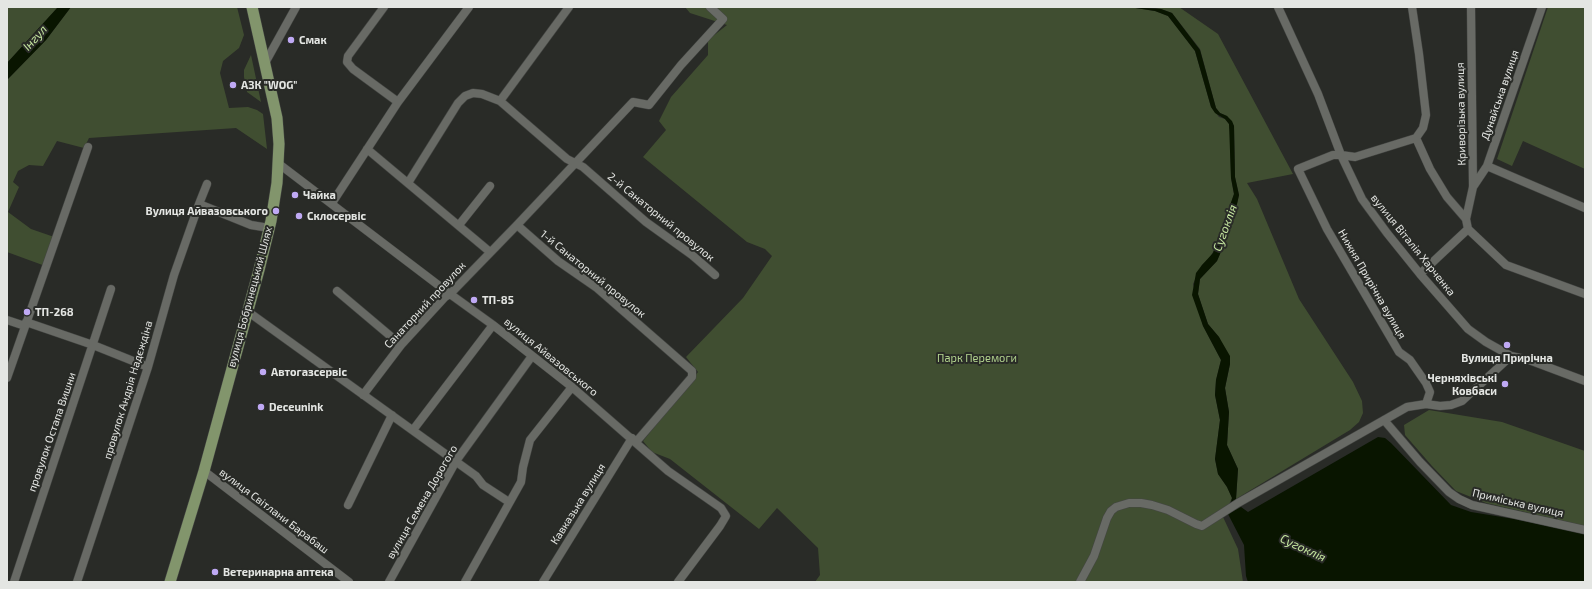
<!DOCTYPE html>
<meta charset="utf-8">
<style>
body{margin:0}
#map{position:relative;width:1592px;height:589px;overflow:hidden;background:#292b27;font-family:"Exo 2",sans-serif}
canvas{display:block}
.frame{position:absolute;inset:0;border:8px solid #e4e6e3;pointer-events:none}
</style>
<div id="map">
<canvas width="1592" height="589"></canvas>
<div class="frame"></div>
</div>
<script>
const ctx = document.querySelector('canvas').getContext('2d');
ctx.lineJoin = 'round';
function fill(path, color) {
  ctx.fillStyle = color;
  ctx.fill(path, 'evenodd');
}
function poly(rows) {
  const path = new Path2D();
  for (const r of rows) {
    path.moveTo(r[0], r[1]);
    for (let i = 2; i < r.length; i += 2) path.lineTo(r[i], r[i + 1]);
  }
  return path;
}
function trace(path, color, width, dash) {
  ctx.strokeStyle = color;
  ctx.lineWidth = width;
  ctx.lineCap = dash ? 'butt' : 'round';
  ctx.setLineDash(dash || []);
  ctx.stroke(path);
}
function write(font, color, halo, rows, align = 'center') {
  ctx.font = font + ' "Exo 2",sans-serif';
  ctx.lineWidth = 4;
  ctx.setLineDash([]);
  ctx.textBaseline = 'middle';
  ctx.strokeStyle = halo;
  ctx.fillStyle = color;
  for (const [text, x, y, turn = 0] of rows) {
    ctx.save();
    ctx.translate(x, y);
    ctx.rotate((+turn || 0) * Math.PI / 180);
    ctx.textAlign = isNaN(turn) ? turn : align;
    if (halo) ctx.strokeText(text, 0, 0);
    ctx.fillText(text, 0, 0);
    ctx.restore();
  }
}
fill(poly([
 [7,7,58,7,7,63],
 [71,7,237,7,244,35,239,48,223,61,220,73,229,108,248,107,257,110,263,114,267,149,236,128,89,138,84,148,57,141,43,166,29,165,18,171,13,182,19,187,8,212,31,229,60,239,48,267,7,252,7,80,46,40],
 [685,7,1129,7,1155,11,1168,16,1195,51,1211,107,1219,117,1225,119,1229,124,1230,129,1231,178,1234,194,1217,245,1209,259,1202,265,1193,284,1203,326,1221,360,1216,380,1215,395,1220,420,1215,459,1218,474,1227,487,1232,498,1223,517,1238,549,1243,582,815,582,820,575,818,548,777,508,759,529,670,459,652,452,643,441,698,372,686,357,743,298,772,256,765,249,747,242,643,157,666,130,659,121,671,97,708,55,708,40,727,25,690,13],
 [1150,7,1179,7,1218,34,1293,174,1247,183,1257,199,1299,299,1353,382,1362,401,1363,413,1359,422,1350,430,1236,499,1238,469,1227,445,1229,412,1225,388,1230,364,1219,337,1208,324,1198,294,1200,279,1217,261,1220,254,1237,204,1239,195,1235,177,1234,126,1227,116,1220,113,1216,108,1200,49,1172,13,1161,9],
 [1548,7,1585,7,1585,169,1523,141,1512,166,1497,159],
 [251,55,261,102,247,92,244,77,244,70],
 [1429,410,1502,422,1585,451,1585,526,1486,503,1456,491,1432,466,1405,435,1404,425]
]), '#404e31');
fill(poly([
 [58,7,71,7,46,40,7,80,7,63],
 [1129,7,1161,9,1172,13,1200,50,1216,108,1220,113,1227,116,1232,121,1234,126,1235,177,1239,195,1237,204,1220,254,1217,261,1200,279,1198,294,1208,324,1219,337,1230,356,1230,364,1225,388,1229,412,1227,445,1238,469,1236,499,1231,502,1232,498,1227,487,1218,474,1215,459,1220,420,1215,395,1216,380,1221,360,1203,326,1192,295,1196,273,1202,265,1213,253,1234,194,1231,178,1229,124,1225,119,1215,113,1211,107,1195,51,1168,16,1155,11],
 [1378,437,1385,438,1391,443,1451,505,1471,512,1514,519,1585,534,1585,582,1248,582,1246,576,1244,545,1228,514,1241,507,1248,512]
]), '#091500');
const minor = poly([
 [384,7,348,56,347,62,353,69,398,102],
 [1278,7,1318,94,1341,155,1362,199,1387,233,1420,274,1468,329,1486,342,1511,356,1529,360,1585,381],
 [1412,7,1419,54,1426,115,1423,128,1416,138],
 [265,63,296,7],
 [500,101,567,159,583,167,646,222,692,255,715,275],
 [1416,138,1355,157,1341,155,1333,155,1298,169,1327,229,1399,352,1410,360,1426,383,1430,392,1426,404],
 [1416,138,1430,169,1447,197,1466,219,1468,229,1506,265,1585,294],
 [367,149,490,252],
 [279,164,450,294,493,325,572,387,668,471,721,508,726,516,720,526,678,582],
 [1487,166,1585,208],
 [408,183,458,103,465,96,473,93,482,94,500,101,569,7],
 [1473,187,1487,166,1542,7],
 [332,203,398,102,469,7],
 [199,204,207,184],
 [1466,219,1473,187,1471,7],
 [459,225,490,186],
 [517,225,558,261,597,288,692,371,692,377,636,442],
 [1420,274,1468,229],
 [337,291,401,345],
 [247,311,476,476,483,485,509,502],
 [7,320,25,326],
 [26,322,93,345,148,367],
 [7,378,88,147],
 [363,395,401,345,445,297,450,294,517,225,633,102,649,105,681,65,723,19,710,7],
 [1384,420,1420,462,1449,492,1459,499,1472,505,1585,530],
 [413,430,493,325],
 [204,471,349,582],
 [348,505,392,415],
 [14,582,111,289],
 [77,582,148,367,174,275,199,204,251,225,269,228],
 [389,582,456,461,532,356],
 [465,582,521,482,523,467,530,440,572,387],
 [543,582,632,438],
 [1080,582,1094,556,1107,518,1111,511,1116,507,1129,503,1141,503,1152,505,1168,510,1196,524,1202,526,1238,503,1407,407,1426,404,1440,406,1451,405,1462,401,1511,356]
]);
const major = poly([
 [170,582,204,471,259,270,271,221,277,183,279,144,277,118,252,7]
]);
trace(minor, '#444643', 9);
trace(major, '#444643', 12);
trace(minor, '#686a65', 8);
trace(major, '#82956c', 11);
for (const [x, y, r, color] of [
 [291,40,4,"#bfa9f4"],
 [233,85,4,"#bfa9f4"],
 [295,195,4,"#bfa9f4"],
 [276,211,4,"#bfa9f4"],
 [299,216,4,"#bfa9f4"],
 [474,300,4,"#bfa9f4"],
 [27,312,4,"#bfa9f4"],
 [1507,345,4,"#bfa9f4"],
 [263,372,4,"#bfa9f4"],
 [1505,384,4,"#bfa9f4"],
 [261,407,4,"#bfa9f4"],
 [215,572,4,"#bfa9f4"]
]) {
  const dot = new Path2D();
  dot.arc(x, y, r, 0, 2 * Math.PI);
  ctx.fillStyle = color;
  ctx.fill(dot);
  trace(dot, '#292b27', 1.5);
}
write('bold 11px', '#e4e6e3', '#292b27', [
 ["Смак",299,40],
 ["АЗК \"WOG\"",241,85],
 ["Чайка",303,195],
 ["Вулиця Айвазовського",268,211,"right"],
 ["Склосервіс",307,216],
 ["ТП-85",482,300],
 ["ТП-268",35,312],
 ["Вулиця Прирічна",1507,358,"center"],
 ["Автогазсервіс",271,372],
 ["Черняхівські",1497,378,"right"],
 ["Ковбаси",1497,391,"right"],
 ["Deceunink",269,407],
 ["Ветеринарна аптека",223,572]
], 'left');
write('11px', '#e4e6e3', '#292b27', [
 ["Дунайська вулиця",1500,95,-71],
 ["Криворізька вулиця",1461,114,-91],
 ["2-й Санаторний провулок",661,217,39],
 ["вулиця Віталія Харченка",1413,245,51],
 ["1-й Санаторний провулок",593,274,39],
 ["Нижня Прирічна вулиця",1372,284,60],
 ["вулиця Бобринецький Шлях",250,297,-75],
 ["Санаторний провулок",425,305,-47],
 ["вулиця Айвазовського",551,357,39],
 ["провулок Андрія Надєждіна",128,390,-73],
 ["провулок Остапа Вишни",52,432,-71],
 ["вулиця Семена Дорогого",422,502,-60],
 ["Приміська вулиця",1518,503,13],
 ["Кавказька вулиця",578,504,-58],
 ["вулиця Світлани Барабаш",274,511,37]
]);
write('11px', '#b2d38e', '#292b27', [
 ["Парк Перемоги",977,358]
]);
write('italic 12px', '#c4e59f', '#292b27', [
 ["Інгул",35,38,-48],
 ["Сугоклія",1225,228,-70],
 ["Сугоклія",1303,548,25]
]);
</script>
